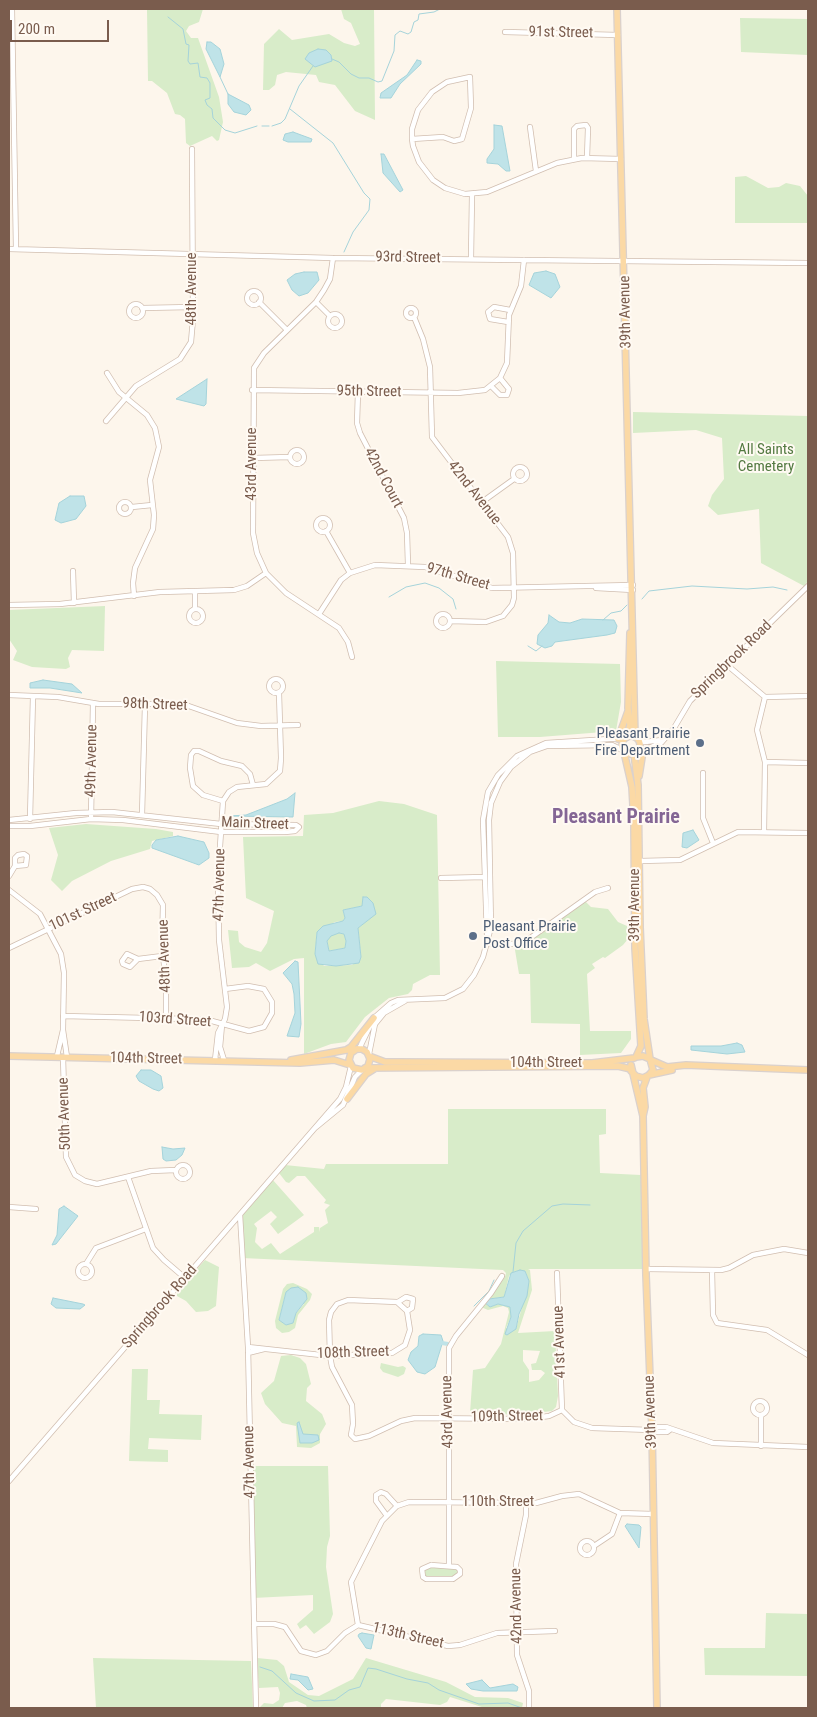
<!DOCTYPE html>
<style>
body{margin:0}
#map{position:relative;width:817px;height:1717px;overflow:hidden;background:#fdf6ec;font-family:"Roboto Condensed",sans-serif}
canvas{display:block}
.frame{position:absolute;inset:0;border:10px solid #7a5c4d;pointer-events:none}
.scale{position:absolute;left:10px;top:20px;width:99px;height:22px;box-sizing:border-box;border:2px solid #7a5c4d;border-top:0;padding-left:6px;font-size:15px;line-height:18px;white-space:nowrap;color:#7a5c4d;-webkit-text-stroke:4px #fffaf3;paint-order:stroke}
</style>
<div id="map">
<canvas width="817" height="1717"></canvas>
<div class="frame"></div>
<div class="scale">200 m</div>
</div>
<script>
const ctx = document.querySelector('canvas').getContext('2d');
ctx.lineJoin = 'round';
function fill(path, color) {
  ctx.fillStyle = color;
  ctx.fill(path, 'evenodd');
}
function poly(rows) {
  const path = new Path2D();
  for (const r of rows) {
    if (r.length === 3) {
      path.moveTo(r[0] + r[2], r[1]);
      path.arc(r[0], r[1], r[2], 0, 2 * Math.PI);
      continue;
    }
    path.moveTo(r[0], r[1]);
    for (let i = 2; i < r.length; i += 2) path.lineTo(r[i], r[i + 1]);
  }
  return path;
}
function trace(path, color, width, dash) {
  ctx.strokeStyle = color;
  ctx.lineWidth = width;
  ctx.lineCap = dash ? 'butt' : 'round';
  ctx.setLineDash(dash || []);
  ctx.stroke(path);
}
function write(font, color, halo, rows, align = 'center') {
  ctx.font = font + ' "Roboto Condensed",sans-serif';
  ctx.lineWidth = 4;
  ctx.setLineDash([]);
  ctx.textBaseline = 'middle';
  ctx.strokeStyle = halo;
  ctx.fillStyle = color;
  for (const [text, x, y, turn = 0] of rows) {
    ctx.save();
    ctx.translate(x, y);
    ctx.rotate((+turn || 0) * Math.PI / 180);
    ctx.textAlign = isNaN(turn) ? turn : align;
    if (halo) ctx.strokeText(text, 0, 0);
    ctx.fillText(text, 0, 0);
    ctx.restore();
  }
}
fill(poly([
 [147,9,203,9,199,22,189,26,186,31,191,38,198,38,219,97,223,122,219,140,217,141,212,136,190,146,186,143,185,119,180,115,175,114,167,93,152,81,148,81],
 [341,9,374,9,375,120,355,111,335,85,319,82,316,75,286,72,277,75,275,85,269,90,263,90,264,44,279,29,292,40,329,34,344,43,355,46,360,44,351,23,344,19],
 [740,18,808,19,808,55,741,52],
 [746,176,768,188,779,187,786,183,800,186,808,196,808,223,735,223,735,177],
 [633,412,808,416,808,581,804,586,761,563,759,509,718,515,708,506,712,495,724,479,722,438,696,430,633,433],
 [105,606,104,651,72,650,68,658,70,667,66,669,32,667,13,660,17,651,9,639,9,610],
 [496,661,620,664,621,702,616,731,540,737,498,737],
 [379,801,404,804,437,815,440,975,430,975,413,984,412,990,408,994,389,998,365,1017,346,1042,331,1044,304,1054,304,958,294,959,270,971,256,963,249,967,232,968,228,930,238,931,239,942,245,947,261,952,267,943,274,911,246,898,243,837,303,836,304,815,333,813],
 [367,897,373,903,369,919,358,928,361,957,352,965,324,966,315,954,317,932,335,922,343,921,345,918,343,910,362,906],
 [86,824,156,829,173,832,173,836,152,841,150,849,111,861,72,881,62,891,51,880,58,855,49,828],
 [584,900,591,907,608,909,618,922,627,926,628,939,623,945,605,958,603,957,592,964,595,968,587,974,590,1031,631,1031,631,1039,621,1053,580,1055,580,1024,531,1023,530,974,519,974,514,944,521,943],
 [339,933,344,934,346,941,345,948,329,951,327,941,331,935],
 [448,1109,606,1109,606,1134,599,1135,600,1173,641,1175,646,1269,528,1269,530,1270,532,1290,518,1333,555,1331,558,1396,556,1407,552,1411,520,1415,470,1413,473,1370,485,1368,501,1344,509,1312,508,1308,503,1306,488,1310,481,1307,484,1302,490,1307,498,1304,510,1307,511,1317,506,1328,516,1329,529,1281,525,1271,513,1272,509,1276,504,1297,489,1299,498,1281,505,1277,506,1273,503,1270,242,1258,240,1215,272,1179,304,1215,278,1234,270,1224,277,1217,271,1211,254,1224,257,1228,255,1242,262,1249,271,1243,280,1254,314,1232,314,1227,319,1227,320,1232,320,1228,328,1223,325,1210,330,1205,324,1203,326,1200,305,1176,297,1176,289,1183,286,1182,279,1173,285,1165,324,1169,326,1164,448,1164],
 [523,1350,540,1351,536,1363,531,1364,532,1370,541,1370,545,1373,539,1380,529,1382,529,1370,523,1361],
 [205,1260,219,1267,216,1306,208,1311,196,1312,186,1301,177,1296,177,1291],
 [293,1283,307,1289,312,1294,310,1300,298,1315,295,1328,289,1332,282,1333,276,1328,275,1321,283,1289,287,1284],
 [286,1292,304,1304,286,1325,279,1319],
 [291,1355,300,1358,306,1364,311,1384,307,1388,306,1401,322,1414,326,1424,320,1434,320,1443,311,1448,297,1447,296,1426,282,1423,265,1404,261,1393,274,1381,281,1356],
 [381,1363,398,1367,403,1366,406,1368,404,1374,398,1377,383,1372,380,1368],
 [132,1369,148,1369,147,1400,160,1400,159,1414,202,1415,201,1440,149,1438,148,1449,168,1450,168,1462,129,1461],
 [250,1466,328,1466,330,1536,327,1547,326,1567,333,1614,330,1622,314,1634,306,1625,300,1629,297,1624,313,1610,313,1595,253,1598],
 [449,1566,460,1570,458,1578,426,1579,422,1569],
 [766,1613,808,1614,808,1676,705,1675,704,1648,765,1648],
 [93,1658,251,1661,253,1708,96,1708],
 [257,1658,277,1660,284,1666,289,1682,308,1695,319,1696,353,1679,366,1658,446,1682,475,1697,508,1698,523,1703,522,1708,485,1708,450,1697,447,1702,440,1705,386,1699,381,1704,381,1708,307,1708,306,1705,297,1701,285,1703,282,1708,259,1708,264,1703,273,1704,279,1700,280,1693,278,1687,259,1688]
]), '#d8ecc9');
const water = poly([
 [207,42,211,42,220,49,224,64,220,77,206,49,207,42],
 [318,49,326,50,331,55,332,61,315,67,305,59,309,53,318,49],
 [417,60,421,61,421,64,400,84,391,98,380,98,381,93,407,75,417,60],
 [228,94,249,105,251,110,246,115,234,112,228,104,228,94],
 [494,125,502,126,510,171,506,171,498,164,487,163,487,159,494,149,494,125],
 [293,132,312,139,311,142,288,142,283,140,285,134,293,132],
 [381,154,384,154,403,190,400,192,383,173,381,154],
 [546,271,555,274,560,287,551,298,529,285,534,273,546,271],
 [304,272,317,272,319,280,308,293,299,296,292,290,287,280,295,274,304,272],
 [207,379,206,404,204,406,176,399,207,379],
 [70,496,84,496,86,506,76,519,61,523,55,520,59,503,70,496],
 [549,615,559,622,570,623,582,619,614,620,617,626,615,633,607,635,555,642,552,646,545,648,537,644,538,635,548,623,549,615],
 [43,680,72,684,82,693,50,688,30,688,30,683,43,680],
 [295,793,293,817,230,816,246,815,287,799,295,793],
 [693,830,699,840,687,848,682,847,683,833,693,830],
 [178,836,204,842,209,853,209,858,199,865,152,848,152,845,156,840,178,836],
 [363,897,367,897,373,903,376,914,358,928,361,957,359,963,336,966,318,964,315,954,317,932,323,926,343,921,345,918,343,910,362,906,363,897],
 [339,933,344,934,346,941,345,948,329,951,327,941,331,936,339,933],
 [295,961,298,962,301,1024,299,1037,287,1036,295,1013,294,994,292,984,283,973,295,961],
 [737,1043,742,1045,745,1052,727,1054,691,1050,691,1046,721,1046,737,1043],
 [141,1070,151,1070,161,1076,163,1088,159,1091,153,1089,139,1081,136,1076,141,1070],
 [162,1147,173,1149,185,1148,182,1155,176,1160,166,1161,163,1159,162,1147],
 [64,1206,78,1216,56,1244,52,1245,57,1235,59,1209,64,1206],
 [520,1270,525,1271,529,1281,527,1296,519,1314,516,1329,507,1335,505,1334,511,1317,510,1307,498,1304,490,1307,484,1302,489,1299,504,1297,511,1273,520,1270],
 [298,1287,306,1293,307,1299,296,1313,293,1323,286,1325,279,1320,286,1292,291,1288,298,1287],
 [53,1298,83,1304,85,1305,80,1309,56,1308,51,1304,53,1298],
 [423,1334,441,1335,443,1341,435,1367,425,1374,417,1372,408,1360,411,1352,418,1346,419,1336,423,1334],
 [299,1422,303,1434,318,1435,319,1440,312,1443,300,1443,297,1423,299,1422],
 [627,1524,639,1525,641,1527,639,1548,625,1526,627,1524],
 [362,1633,374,1635,371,1649,366,1648,358,1636,359,1634,362,1633],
 [291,1674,308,1677,313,1689,308,1690,298,1680,290,1679,291,1674],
 [482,1680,490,1688,513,1684,518,1687,517,1691,483,1691,471,1689,466,1684,482,1680]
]);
fill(water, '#bfe3e8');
trace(water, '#a5d3da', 1);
trace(poly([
 [168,17,183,29,186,44,189,45,188,61,190,64,198,63,200,77,207,78,210,83,210,98,205,100,207,105,212,109,213,118,225,130,235,133,257,126],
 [332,59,339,62,351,74,359,78,369,78,378,82,382,81,394,51,395,35,400,31,408,34,411,32,414,22,418,20,419,14,434,12,440,9],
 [220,77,228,94],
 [290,109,333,143,364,193,370,199,369,210,353,232,344,252],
 [262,126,269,126],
 [272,126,281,123,285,119,299,86,313,66],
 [389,597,406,587,425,583,439,588,453,599,456,609],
 [642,599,649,591,692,586,747,589,773,587,787,590],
 [603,620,611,613,621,611,627,605],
 [528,646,536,651,542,646],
 [513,1272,516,1243,523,1231,552,1206,563,1204,590,1205],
 [474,1306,489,1291,494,1280],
 [481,1308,485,1304],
 [260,1667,272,1671,296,1693,314,1701,335,1700,349,1690,360,1687,368,1668,376,1669,407,1679,428,1683,439,1690,479,1704,508,1703,522,1708]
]), '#a5d3da', 1);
trace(poly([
 [442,1343,448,1344]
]), '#bfe3e8', 4);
const minor = poly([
 [12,9,16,249],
 [505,32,618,35],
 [530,127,536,171],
 [412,139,443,137,454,141,462,139,471,108,470,77,447,82,432,92,418,110,412,129,412,139,413,146,419,162,433,180,445,188,465,194,487,192,557,163,582,158,621,159],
 [574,159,574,129,577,126,586,125,588,128,587,158],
 [9,249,333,258,808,263],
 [333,258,330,279,324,290,316,302,264,353,254,368,253,533,257,553,266,573,286,593,339,628,348,642,352,657],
 [471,259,472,194],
 [254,298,7],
 [259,302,287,330],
 [316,302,330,316],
 [136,311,7],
 [142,308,193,307],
 [411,313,5],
 [335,321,7],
 [414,317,423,339,430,367,432,437,508,537,513,553,514,598,512,605,503,616,486,622,450,621],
 [508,322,490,319,488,312,494,307,510,310],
 [107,373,119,392,147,415,155,428,159,447,150,480,154,515,153,529,135,568,133,583,134,596],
 [492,387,500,395,507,395,509,389,500,378],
 [252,390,458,393,485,390,500,378,507,363,509,315,521,286,524,260],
 [358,392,357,423,360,433,404,518,407,533,408,565],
 [106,421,136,386,180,359,191,342,193,319,192,149],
 [297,457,7],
 [253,458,290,457],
 [520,474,7],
 [125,508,6],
 [482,502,514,479],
 [132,507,152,505],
 [323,525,7],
 [326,531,350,573],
 [73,571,74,603],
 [596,588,633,590],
 [195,593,195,609],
 [9,605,60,604,160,592,234,590,247,586,266,573],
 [196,616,7],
 [443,621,7],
 [319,614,341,580,350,573,375,565,425,567,492,588,633,585],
 [727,665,765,697,757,730,765,762,764,832],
 [276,686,7],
 [9,695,58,697,99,704,183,704,237,723,261,726,298,725],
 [765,697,808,696],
 [639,740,645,742,662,740],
 [636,753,661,743,674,728,690,701,808,586],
 [765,762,808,763],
 [703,773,703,818,713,843],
 [223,801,203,795,193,786,190,768,191,755,194,751,199,751,221,761,242,766,250,774,253,785],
 [142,815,145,705],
 [30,819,33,696],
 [91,819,93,703],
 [9,820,76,813,112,812,221,824,296,825,299,827,295,831,285,832,221,832,123,820,91,819,30,826,9,826],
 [640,861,680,860,738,832,808,833],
 [9,876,15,866,15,858,18,855,24,854,27,856,26,865,15,866],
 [441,878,485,877],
 [9,890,40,914,61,954,64,973,63,1030,67,1057],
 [487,936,483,820,488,792,498,775,517,756,546,743,625,738],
 [487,943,515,944,526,941,595,892,608,888],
 [9,948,132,889,143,887,150,889,157,895,163,905,162,947,166,982,166,1018],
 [138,959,127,954,122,961,123,964,130,967,138,959,162,956],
 [63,1016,191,1019,212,1021,249,1031,264,1027,272,1013,272,1002,264,989,248,986,225,989],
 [222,1025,220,1047,224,1060],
 [359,1049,374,1018,391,1003,398,1000,445,998,463,989,474,975,483,957,491,927,489,820,491,803,500,782,511,767,530,752,547,746,612,745,622,750],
 [369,1054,375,1024,384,1013,405,1001],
 [57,1056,63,1030],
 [63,1057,66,1157,75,1175,85,1181,97,1184,151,1171,176,1170],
 [215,1060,218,1033,225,1019,227,1007,219,940,218,877,223,801,229,792,237,787,266,784,280,771,281,758,279,693],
 [315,1128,343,1105,355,1077,362,1070],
 [183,1172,7],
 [128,1177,153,1248,164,1260,185,1278],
 [9,1207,36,1209],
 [240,1215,248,1347,256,1708],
 [86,1264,96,1248,146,1229],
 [85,1271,7],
 [646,1269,721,1270,729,1268,753,1255,784,1249,808,1253],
 [712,1270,713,1315,717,1323,767,1330,808,1355],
 [557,1273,562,1410],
 [398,1302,406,1297,413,1299,412,1308,407,1311],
 [248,1347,330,1356,392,1353,405,1345,410,1330,407,1311,397,1302,348,1300,337,1304,331,1312,329,1320,330,1356,332,1367,352,1405,353,1424,351,1435,355,1439,369,1436,401,1421,415,1418,526,1419,549,1416,562,1410,574,1422,592,1428,651,1430,658,1432,667,1432,671,1429],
 [248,1353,264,1349],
 [760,1408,7],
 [761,1416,761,1446],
 [652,1430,657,1427,666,1427,713,1443,808,1447],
 [9,1481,340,1099,346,1087,351,1066],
 [526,1503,526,1515,516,1564,517,1655,529,1691,529,1708],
 [387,1516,376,1501,376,1495,381,1492,386,1494,397,1506],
 [587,1548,7],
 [594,1546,612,1534,620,1513],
 [431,1565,457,1567,460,1570,460,1574,453,1579,426,1579,423,1577,422,1569,431,1565],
 [449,1566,449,1348,456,1336,491,1293,502,1276],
 [254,1624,274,1624,285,1627,301,1651,316,1655,327,1651,345,1633,358,1625,448,1646,460,1645,497,1633,555,1631],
 [358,1625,351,1582,382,1521,397,1506,409,1502,536,1503,562,1496,579,1494,620,1513,653,1514]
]);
const major = poly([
 [617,9,635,737],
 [631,745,9],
 [627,737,630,725,628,708,630,633],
 [618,739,628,711],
 [624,752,632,787,634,823,635,948,641,1046,636,1057],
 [634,754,638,785,640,927,644,1019,650,1059],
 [639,776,643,751],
 [346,1050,351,1047,374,1018],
 [9,1056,300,1063,334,1060,350,1065],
 [369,1056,385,1062,397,1062,592,1063,634,1058],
 [291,1060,346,1050,359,1049,362,1049,367,1052,370,1059,368,1066,362,1070,353,1068,349,1060,351,1053,357,1049],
 [651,1060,667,1067,686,1065,808,1070],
 [631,1065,643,1116],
 [365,1068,618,1066,631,1069],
 [631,1071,636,1076,643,1078,649,1075,653,1070,650,1059,643,1056,636,1057],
 [649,1075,672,1070],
 [647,1077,643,1088,645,1107,643,1116,646,1275,652,1430,657,1708],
 [347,1099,366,1074,374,1069]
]);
trace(minor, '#d1beb0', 6);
trace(major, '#dad1cd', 8);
trace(minor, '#fff', 4.5);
trace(major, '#fbd9a5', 5.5);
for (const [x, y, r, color] of [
 [700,743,5,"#5c6f8a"],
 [473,936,5,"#5c6f8a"]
]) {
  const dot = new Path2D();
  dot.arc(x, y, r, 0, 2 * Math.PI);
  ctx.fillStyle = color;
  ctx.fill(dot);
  trace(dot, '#fffaf3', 2);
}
write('15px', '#7a5c4d', '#fffaf3', [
 ["91st Street",561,33,1],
 ["93rd Street",408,258,1],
 ["48th Avenue",192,289,-90],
 ["39th Avenue",626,312,-91],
 ["95th Street",369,392,1],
 ["43rd Avenue",252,464,-90],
 ["42nd Court",383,478,62],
 ["42nd Avenue",474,493,52],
 ["97th Street",458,577,16],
 ["Springbrook Road",732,660,-44],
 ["98th Street",155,705,2],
 ["49th Avenue",92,761,-89],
 ["Main Street",255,824,2],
 ["47th Avenue",220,885,-89],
 ["39th Avenue",635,905,-90],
 ["101st Street",83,912,-25],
 ["48th Avenue",165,956,-92],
 ["103rd Street",175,1020,4],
 ["104th Street",146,1059,1],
 ["104th Street",546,1063],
 ["50th Avenue",65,1114,-92],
 ["Springbrook Road",160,1307,-49],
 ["41st Avenue",560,1342,-92],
 ["108th Street",353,1353,-2],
 ["43rd Avenue",448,1412,-91],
 ["39th Avenue",651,1412,-92],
 ["109th Street",507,1417,-1],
 ["47th Avenue",250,1462,-91],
 ["110th Street",498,1502],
 ["42nd Avenue",517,1606,-91],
 ["113th Street",408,1636,13]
]);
write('15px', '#537a41', '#fffaf3', [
 ["All Saints",766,450],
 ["Cemetery",766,467]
]);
write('15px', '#4e5e75', '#fffaf3', [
 ["Pleasant Prairie",690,734],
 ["Fire Department",690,751],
 ["Pleasant Prairie",483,927,"left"],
 ["Post Office",483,944,"left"]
], 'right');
write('bold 20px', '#846695', '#fffaf3', [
 ["Pleasant Prairie",616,818]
]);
</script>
